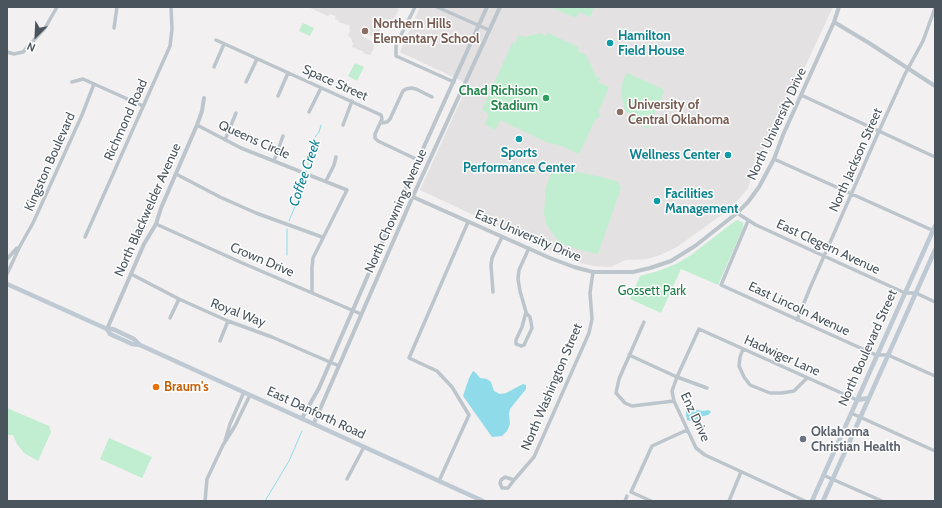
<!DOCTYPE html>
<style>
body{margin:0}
#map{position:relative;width:942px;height:508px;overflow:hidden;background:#f2f0f0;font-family:Cabin,sans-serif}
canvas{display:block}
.frame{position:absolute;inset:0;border:8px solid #49545d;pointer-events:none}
.north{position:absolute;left:16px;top:16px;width:40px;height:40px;-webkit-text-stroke:3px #fff;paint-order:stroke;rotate:204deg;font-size:11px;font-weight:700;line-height:16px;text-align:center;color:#49545d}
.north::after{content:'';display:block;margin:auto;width:14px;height:18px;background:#49545d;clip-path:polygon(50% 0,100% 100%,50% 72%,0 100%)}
</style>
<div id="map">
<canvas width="942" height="508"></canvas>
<div class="frame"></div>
<div class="north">N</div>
</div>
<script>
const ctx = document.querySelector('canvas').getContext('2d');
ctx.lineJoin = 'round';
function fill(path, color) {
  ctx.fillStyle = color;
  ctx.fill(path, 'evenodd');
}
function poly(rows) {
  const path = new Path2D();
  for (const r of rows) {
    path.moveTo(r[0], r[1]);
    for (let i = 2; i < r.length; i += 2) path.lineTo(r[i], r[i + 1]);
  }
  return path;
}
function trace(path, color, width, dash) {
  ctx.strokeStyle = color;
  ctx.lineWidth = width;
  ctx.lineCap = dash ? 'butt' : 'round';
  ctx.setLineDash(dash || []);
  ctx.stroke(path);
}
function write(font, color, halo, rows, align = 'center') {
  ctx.font = font + ' Cabin,sans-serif';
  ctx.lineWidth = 3;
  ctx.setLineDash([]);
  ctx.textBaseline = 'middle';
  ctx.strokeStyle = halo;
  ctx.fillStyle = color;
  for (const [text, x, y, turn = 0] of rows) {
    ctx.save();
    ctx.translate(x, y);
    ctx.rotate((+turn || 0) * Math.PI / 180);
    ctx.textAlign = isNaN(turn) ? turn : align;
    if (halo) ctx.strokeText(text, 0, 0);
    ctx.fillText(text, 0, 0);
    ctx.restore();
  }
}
fill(poly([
 [308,7,394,7,399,9,390,27,377,22,376,23,383,26,377,39,365,33,362,36,375,43,373,50,370,55,366,54,363,53,364,52,352,47,353,44,351,38,348,36,350,30,349,29,350,26,339,22,339,21,335,19,336,16,330,14,328,16],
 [420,7,833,7,771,139,760,154,748,188,739,199,727,211,677,247,660,255,647,259,626,260,611,267,594,266,576,262,559,255,420,190,468,84,400,52]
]), '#e3e1e2');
fill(poly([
 [550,7,594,7,590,17,579,12,576,18],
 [303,23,314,28,310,36,299,31],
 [540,33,546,36,548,33,579,47,578,51,586,55,595,74,595,76,600,78,598,82,609,87,598,113,600,114,598,119,596,118,579,154,561,146,546,142,500,120,495,130,485,124,489,114,482,110,512,43,515,44,519,35,525,37],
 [355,63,364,67,357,81,348,76],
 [627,73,663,89,664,92,648,129,636,123,625,110,621,94,623,80],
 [557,168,597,176,617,181,621,188,598,254,577,249,560,243,546,224,544,212,546,188,552,170],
 [738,220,743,223,743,228,718,285,681,269,661,313,630,299,640,276,658,271,676,264,691,255,735,221],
 [7,408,49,426,51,432,38,461,24,453,17,444,13,435,7,435],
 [109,438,152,457,142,478,100,459]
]), '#c1eed0');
fill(poly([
 [473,371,476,373,480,378,487,379,491,382,494,391,500,394,506,393,523,384,526,385,526,389,510,409,509,414,510,424,507,431,502,436,492,437,463,396,469,378],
 [687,408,703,411,709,410,711,412,708,415,700,417,693,422,687,420,686,415,686,410]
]), '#90dbe9');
trace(poly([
 [306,172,315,137,319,132,321,125],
 [289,221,298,199,305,175],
 [287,255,287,229],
 [265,501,289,461,302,431]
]), '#90dbe9', 1);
trace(poly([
 [415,7,396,45,396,56,454,82],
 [437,7,489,30],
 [114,28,117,7],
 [216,40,381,115,382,119,375,134,375,138,378,141,418,160],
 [7,52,14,54,23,52,45,28,57,7],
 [214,67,224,44],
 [72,82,83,79,143,106],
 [246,82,257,59],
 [801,95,935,157],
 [278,96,288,73],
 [309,112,321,88],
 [381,123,387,122,390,119,403,91,406,89,411,88,416,89,432,97],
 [197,125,241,148,347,190,313,258,312,268,312,293],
 [343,125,352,101],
 [225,140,236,113],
 [774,159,934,231],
 [274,161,283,136],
 [176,174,220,197,256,213,322,237],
 [326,181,334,165,336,157],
 [737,213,756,225,905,293,916,293,935,302],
 [748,221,721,285,876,355,888,355,935,376],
 [156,224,240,262,361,314],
 [85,237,170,46,172,29,171,7],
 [7,259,17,248],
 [7,274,20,246,33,223,82,115,94,84],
 [131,274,179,299,228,321,272,337,339,366],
 [493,292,491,265,492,258,502,237],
 [526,313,530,317,532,328,524,345,521,346,516,344,516,340,522,327,526,312,520,291,518,279,519,270,529,248],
 [170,318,179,299],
 [797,320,810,288,879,131,905,74,923,41,935,8],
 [644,322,619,379,616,393,625,403,632,406,674,401],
 [220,341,228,321],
 [743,349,740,357,739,366,744,377,750,385,770,393,782,393,794,391,807,378],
 [629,355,677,377,707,388],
 [851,413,935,451],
 [225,441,230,424,244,392],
 [823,475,882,501],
 [347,479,364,447],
 [514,480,508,488,502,488,500,483,501,480,505,477,514,480,534,457,589,333,592,319,590,293,593,272],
 [439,481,469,415,452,387,437,371,409,358,468,222],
 [205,501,207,479,223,445,235,426,250,395],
 [625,501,627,496],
 [651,501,631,492,652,446,687,430],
 [729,501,741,472],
 [805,501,705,455,696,448,674,401,672,391,677,377,699,329,857,400]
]), '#bcc5cc', 3.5);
trace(poly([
 [834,22,869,43,935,86],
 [404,193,550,258,574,267,593,272,633,272,650,268,671,261,695,246,737,213,748,202,759,187,774,159,783,135,834,22,839,7],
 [107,329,144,244,156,224,161,208,197,125,202,111,204,98],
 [302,418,319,388,418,160,487,7],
 [314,423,413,196,500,7]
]), '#bcc5cc', 4);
trace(poly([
 [7,284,107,329,112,329,115,330,134,339,140,345,483,501],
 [107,329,110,334,132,344,140,345],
 [857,400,869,398],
 [812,501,935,226],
 [823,501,935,250]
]), '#bec9d3', 4.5);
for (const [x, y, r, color] of [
 [365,31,4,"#8d6e63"],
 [610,43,4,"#0f9aa8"],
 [546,98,4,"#2e9e5b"],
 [620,112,4,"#8d6e63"],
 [519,139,4,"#0f9aa8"],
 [728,155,4,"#0f9aa8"],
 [657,201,4,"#0f9aa8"],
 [156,387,4,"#e8710a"],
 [803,439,4,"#6b7280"]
]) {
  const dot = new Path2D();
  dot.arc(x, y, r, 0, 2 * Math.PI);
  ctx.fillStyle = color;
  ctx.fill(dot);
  trace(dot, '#fff', 1.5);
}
write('bold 13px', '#785e54', '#fff', [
 ["Northern Hills",373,24],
 ["Elementary School",373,39],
 ["University of",628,105],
 ["Central Oklahoma",628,120]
], 'left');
write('bold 13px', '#0d838f', '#fff', [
 ["Hamilton",618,36],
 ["Field House",618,51],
 ["Sports",519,153,"center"],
 ["Performance Center",519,168,"center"],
 ["Wellness Center",720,155,"right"],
 ["Facilities",665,194],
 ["Management",665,209]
], 'left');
write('13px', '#49545d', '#fff', [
 ["Space Street",335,83,24],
 ["Richmond Road",126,120,-66],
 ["North University Drive",777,124,-65],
 ["Queens Circle",254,140,24],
 ["North Jackson Street",856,160,-66],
 ["Kingston Boulevard",50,162,-66],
 ["North Blackwelder Avenue",148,210,-66],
 ["North Chowning Avenue",396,211,-66],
 ["East University Drive",528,236,23],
 ["East Clegern Avenue",828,247,25],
 ["Crown Drive",262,260,23],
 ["East Lincoln Avenue",799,309,25],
 ["Royal Way",238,313,21],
 ["North Boulevard Street",868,348,-66],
 ["Hadwiger Lane",782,356,24],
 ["North Washington Street",552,387,-67],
 ["East Danforth Road",316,413,25],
 ["Enz Drive",695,417,65]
]);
write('bold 13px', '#27864d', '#fff', [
 ["Chad Richison",538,91],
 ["Stadium",538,106]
], 'right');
write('13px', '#1b7c46', '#fff', [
 ["Gossett Park",652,291]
]);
write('bold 13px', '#c56008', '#fff', [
 ["Braum's",164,387]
], 'left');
write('bold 13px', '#5b616d', '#fff', [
 ["Oklahoma",811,432],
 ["Christian Health",811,447]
], 'left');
write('italic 14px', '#128297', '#fff', [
 ["Coffee Creek",305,173,-71]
]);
</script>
